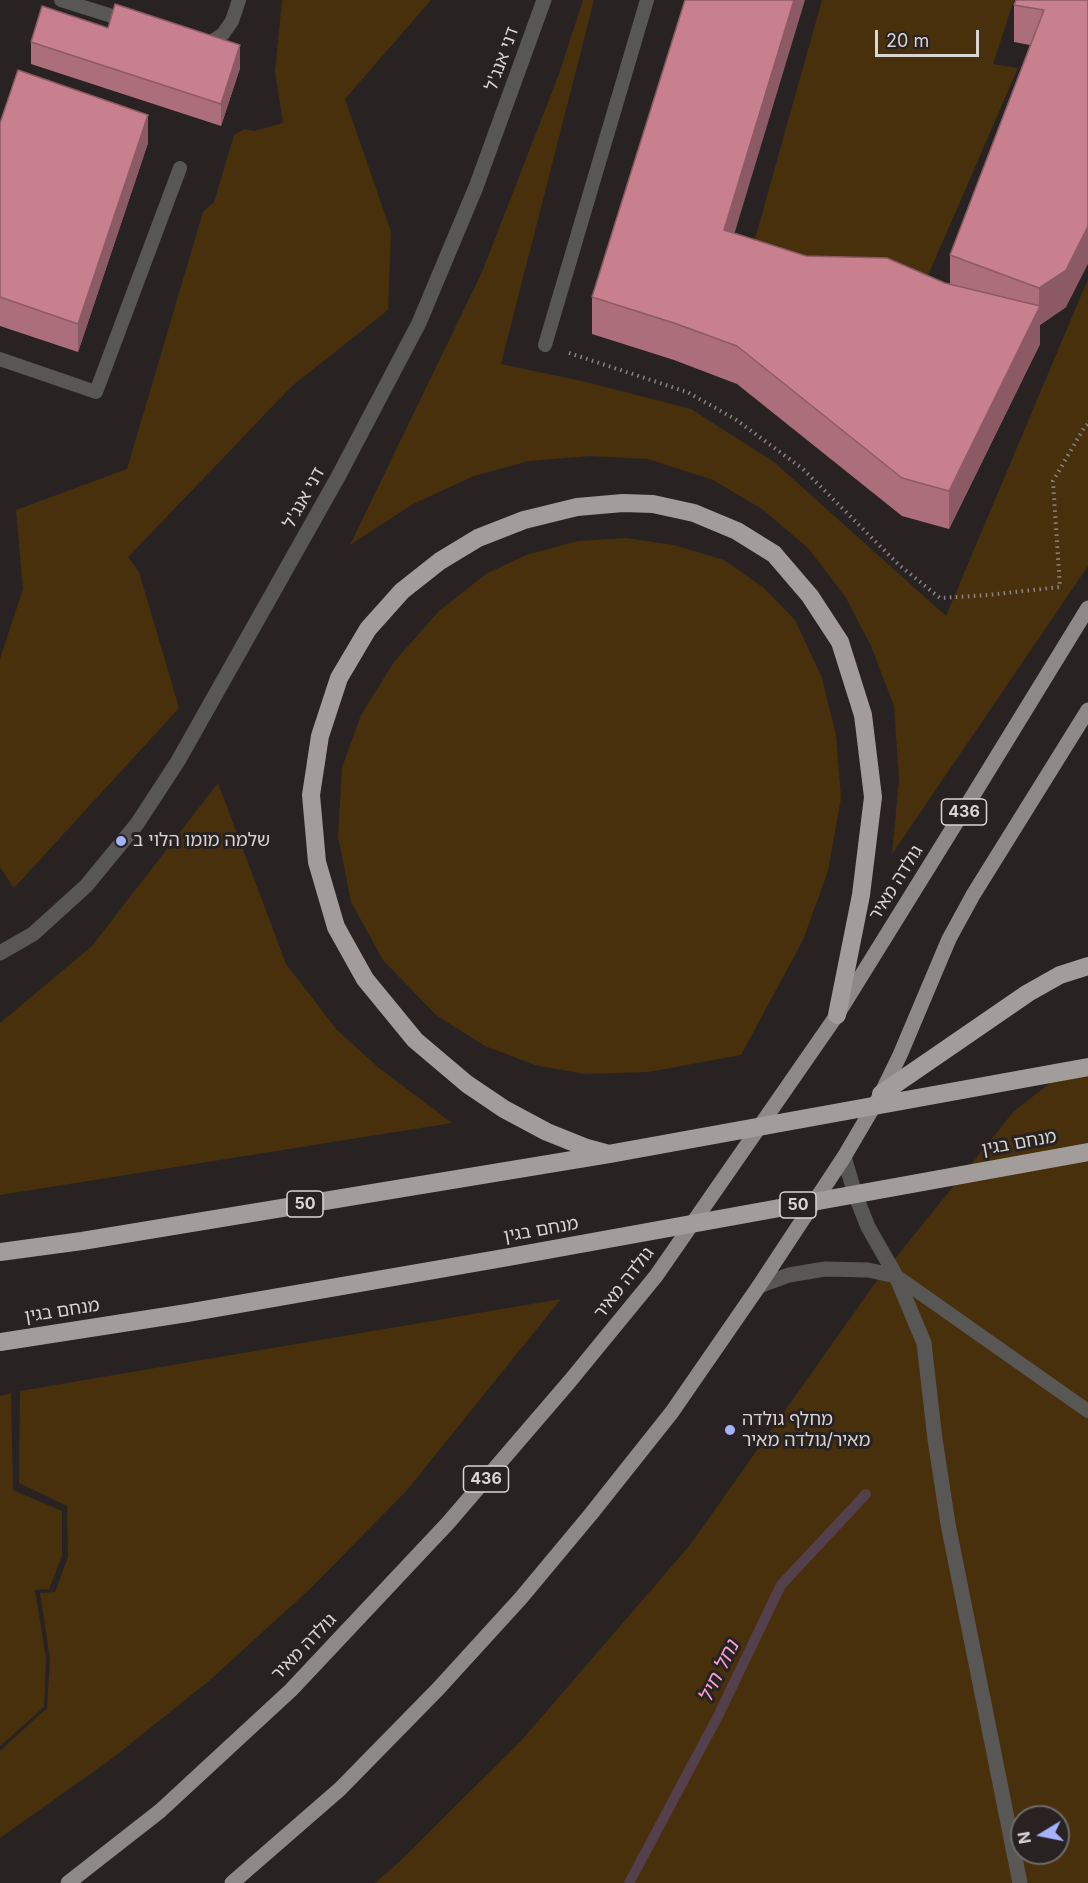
<!DOCTYPE html>
<meta charset="utf-8">
<style>
body{margin:0}
#map{position:relative;width:1088px;height:1883px;overflow:hidden;background:#282322;font-family:Inter,sans-serif}
canvas{display:block}
.north{position:absolute;left:1010px;top:1805px;width:60px;height:60px;box-sizing:border-box;background:#282322;border:2px solid #6e6a69;border-radius:50%;rotate:260deg;font-size:16px;font-weight:700;line-height:24px;text-align:center;color:#d8d5d4}
.north::after{content:'';display:block;margin:auto;width:21px;height:27px;background:#a4b1fc;clip-path:polygon(50% 0,100% 100%,50% 72%,0 100%)}
.scale{position:absolute;left:875px;top:30px;width:104px;height:27px;box-sizing:border-box;border:3px solid #d8d5d4;border-top:0;padding-left:8px;font-size:18px;line-height:21px;white-space:nowrap;color:#d8d5d4;-webkit-text-stroke:4px #282322;paint-order:stroke}
</style>
<div id="map">
<canvas width="1088" height="1883"></canvas>
<div class="north">N</div>
<div class="scale">20 m</div>
</div>
<script>
const ctx = document.querySelector('canvas').getContext('2d');
ctx.lineJoin = 'round';
function fill(path, color) {
  ctx.fillStyle = color;
  ctx.fill(path, 'evenodd');
}
function poly(rows) {
  const path = new Path2D();
  for (const r of rows) {
    path.moveTo(r[0], r[1]);
    for (let i = 2; i < r.length; i += 2) path.lineTo(r[i], r[i + 1]);
  }
  return path;
}
function trace(path, color, width, dash) {
  ctx.strokeStyle = color;
  ctx.lineWidth = width;
  ctx.lineCap = dash ? 'butt' : 'round';
  ctx.setLineDash(dash || []);
  ctx.stroke(path);
}
function write(font, color, halo, rows, align = 'center') {
  ctx.font = font + ' Inter,"Noto Sans Hebrew",sans-serif';
  ctx.lineWidth = 6;
  ctx.setLineDash([]);
  ctx.textBaseline = 'middle';
  ctx.strokeStyle = halo;
  ctx.fillStyle = color;
  for (const [text, x, y, turn = 0] of rows) {
    ctx.save();
    ctx.translate(x, y);
    ctx.rotate((+turn || 0) * Math.PI / 180);
    ctx.textAlign = isNaN(turn) ? turn : align;
    if (halo) ctx.strokeText(text, 0, 0);
    ctx.fillText(text, 0, 0);
    ctx.restore();
  }
}
fill(poly([
 [282,0,431,0,345,99,391,232,388,310,292,386,128,557,139,572,179,708,14,888,0,867,0,659,23,589,16,510,127,469,203,212,214,202,234,135,244,129,254,131,283,123,275,72],
 [583,0,594,0,501,364,586,382,691,409,774,462,946,616,1088,279,1088,566,892,854,899,780,894,706,871,646,846,598,809,549,762,509,713,480,648,459,590,456,529,461,474,476,413,504,350,545,482,272,559,74],
 [822,0,1014,0,993,64,1018,68,923,287,748,264],
 [626,538,674,545,724,560,764,588,795,620,822,678,836,735,841,798,828,871,803,940,741,1055,648,1072,584,1074,535,1065,485,1046,436,1015,383,960,351,902,338,836,342,768,361,715,394,662,439,611,486,574,526,555,578,541],
 [218,783,286,964,337,1030,379,1068,452,1123,0,1195,0,1023,92,946],
 [1088,1067,1088,1883,375,1883,398,1863,521,1741,690,1545,873,1286,1014,1111,1058,1077],
 [1022,1817,1058,1817,1058,1853,1022,1853],
 [561,1299,407,1490,312,1587,210,1680,114,1757,0,1838,0,1751,47,1708,50,1659,40,1593,55,1592,68,1557,67,1506,19,1483,20,1391],
 [11,1393,13,1490,62,1511,62,1556,49,1589,35,1590,46,1658,44,1707,0,1746,0,1396]
]), '#48300d');
trace(poly([
 [629,1883,718,1716,781,1585,866,1494]
]), '#54404c', 10);
trace(poly([
 [569,353,687,392,735,419,803,469,899,565,940,598,988,595,1060,587,1053,481,1084,428,1088,424]
]), '#898584', 4, [1.5, 4.5]);
trace(poly([
 [61,0,128,21],
 [201,42,211,42,223,34,232,21,239,0],
 [545,345,647,0],
 [0,359,96,392,180,168],
 [896,1276,1088,1411]
]), '#595756', 14);
trace(poly([
 [844,1157,855,1194,868,1227,896,1276,924,1343,935,1439,948,1524,1020,1883],
 [759,1286,789,1275,825,1269,868,1270,896,1276]
]), '#595756', 15);
trace(poly([
 [0,953,33,934,86,886,137,824,178,761,338,477,419,323,476,187,544,0]
]), '#595756', 15);
trace(poly([
 [68,1883,160,1811,291,1690,448,1523,570,1381,656,1276,837,1015,969,802,1088,608],
 [232,1883,340,1789,438,1689,521,1598,591,1514,672,1412,759,1286,844,1157,881,1094,900,1055,949,939,973,895,1088,710]
]), '#8d8987', 15);
trace(poly([
 [881,1094,1028,993,1060,975,1088,966],
 [609,1154,587,1148,547,1132,504,1109,467,1084,415,1040,365,979,336,927,317,862,311,795,320,736,339,678,368,629,402,591,440,561,478,538,524,520,577,507,623,503,653,504,694,513,737,531,774,554,810,596,840,642,863,715,873,797,861,895,837,1015],
 [0,1252,82,1241,609,1154,1088,1067],
 [0,1342,187,1313,509,1257,1088,1152]
]), '#a29d9a', 18);
fill(poly([
 [1088,0,1066,307,1040,325,1040,344,949,529,902,516,737,384,674,360,592,334,592,297,735,233,806,256,950,284,950,255,1030,45,1014,42,1014,5],
 [108,28,240,68,221,126,31,64,31,42],
 [0,123,148,143,78,352,0,326]
]), '#ac6e7b');
fill(poly([
 [794,0,805,0,724,268,724,230],
 [240,45,240,68,221,126,221,104],
 [148,115,148,143,78,352,78,324],
 [1088,226,1088,264,1066,307,1040,325,1040,344,949,529,949,491,1039,308,1039,288]
]), '#8c5a64');
const building = poly([
 [685,0,794,0,724,230,806,256,887,258,945,283,1040,306,949,491,902,478,737,346,674,323,592,297,685,0],
 [1016,0,1088,0,1088,226,1066,270,1039,288,950,255,1044,10,1014,5,1016,0],
 [115,4,240,45,221,104,31,42,42,6,108,28,115,4],
 [18,70,148,115,78,324,0,297,0,123,18,70]
]);
fill(building, '#c8808f');
trace(building, '#8c5a64', 1.5);
for (const [x, y, r, color] of [
 [121,841,6,"#a4b1fc"],
 [730,1430,6,"#a4b1fc"]
]) {
  const dot = new Path2D();
  dot.arc(x, y, r, 0, 2 * Math.PI);
  ctx.fillStyle = color;
  ctx.fill(dot);
  trace(dot, '#282322', 2);
}
for (const [x, y, w] of [
 [964,812,45],
 [305,1204,36],
 [798,1205,36],
 [486,1479,45]
]) {
  const box = new Path2D();
  box.roundRect(x - w / 2, y - 13, w, 26, 4.5);
  ctx.fillStyle = '#282322';
  ctx.fill(box);
  trace(box, '#d8d5d4', 1.5);
}
write('bold 16px', '#d8d5d4', null, [
 ["436",964,812],
 ["50",305,1204],
 ["50",798,1205],
 ["436",486,1479]
]);
write('18px', '#d8d5d4', '#282322', [
 ["דני אנג'ל",502,59,-70],
 ["דני אנג'ל",304,498,-61],
 ["גולדה מאיר",896,883,-58],
 ["מנחם בגין",1019,1143,-10],
 ["מנחם בגין",541,1230,-10],
 ["גולדה מאיר",624,1283,-52],
 ["מנחם בגין",62,1311,-9],
 ["גולדה מאיר",304,1647,-46]
]);
write('18px', '#d8d5d4', '#282322', [
 ["שלמה מומו הלוי ב",133,841],
 ["מחלף גולדה",742,1420],
 ["מאיר/גולדה מאיר",742,1441]
], 'left');
write('italic 20px', '#f8a1d6', '#282322', [
 ["נחל חיל",719,1672,-64]
]);
</script>
